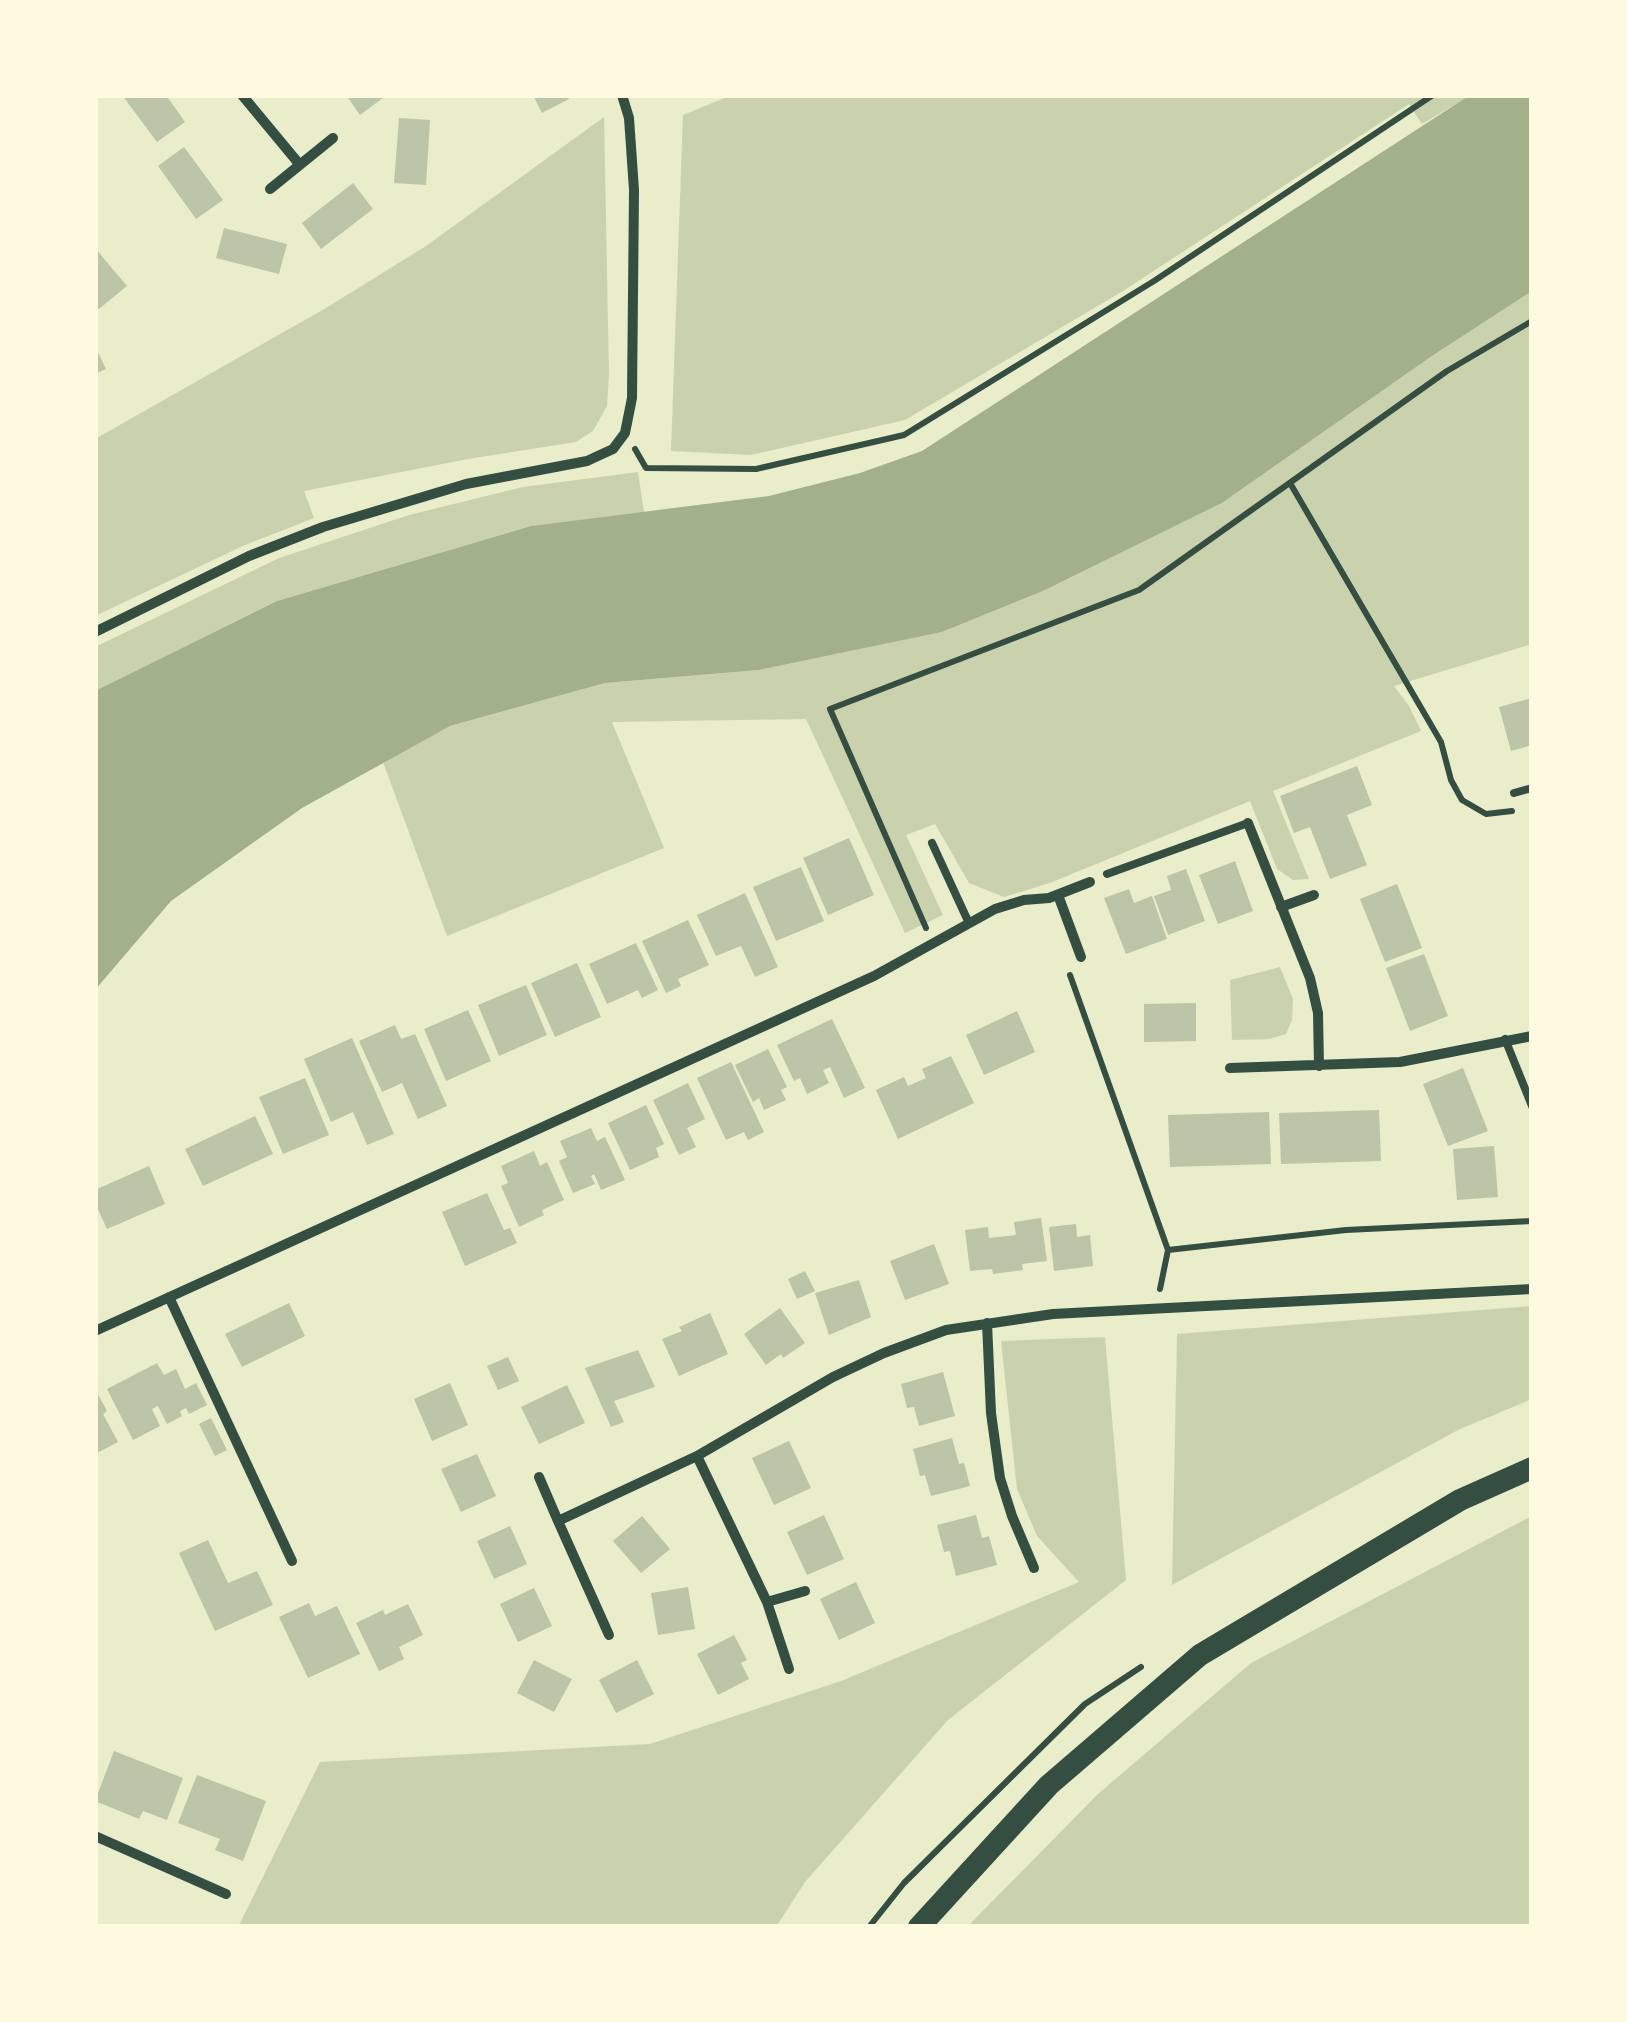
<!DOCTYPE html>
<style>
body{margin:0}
#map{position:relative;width:1627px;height:2022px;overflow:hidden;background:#e9edc9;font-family:"PT Serif",serif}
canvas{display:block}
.frame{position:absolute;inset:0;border:98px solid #fefae0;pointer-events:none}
</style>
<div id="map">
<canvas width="1627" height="2022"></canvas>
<div class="frame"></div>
</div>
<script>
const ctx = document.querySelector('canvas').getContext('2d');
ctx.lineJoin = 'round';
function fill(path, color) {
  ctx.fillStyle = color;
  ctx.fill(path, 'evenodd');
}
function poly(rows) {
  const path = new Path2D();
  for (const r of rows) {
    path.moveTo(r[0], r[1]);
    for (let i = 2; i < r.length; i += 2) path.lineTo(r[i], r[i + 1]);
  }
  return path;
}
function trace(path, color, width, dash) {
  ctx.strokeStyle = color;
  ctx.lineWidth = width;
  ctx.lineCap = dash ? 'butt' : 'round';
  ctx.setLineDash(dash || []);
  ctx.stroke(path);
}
fill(poly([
 [732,95,1471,95,1422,124,1409,104,1123,291,905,420,751,455,671,451,683,115],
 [604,117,609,374,607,406,593,431,576,442,468,459,304,491,314,518,245,545,95,616,95,439,326,308,426,246],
 [1532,291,1532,644,1394,686,1409,706,1421,731,1273,791,1309,879,1293,880,1277,869,1250,801,1050,883,1004,897,969,883,935,824,906,835,943,915,905,933,806,719,612,722,664,848,447,936,383,762,450,726,605,683,759,670,942,632,1043,591,1222,503,1432,356],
 [638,472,644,512,531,526,277,601,95,691,95,647,279,558,409,515,523,487],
 [1280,967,1293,999,1292,1020,1286,1034,1270,1039,1232,1040,1230,980],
 [1532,1306,1532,1399,1458,1430,1172,1585,1177,1334],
 [1105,1337,1126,1580,948,1720,805,1882,776,1927,238,1927,320,1762,650,1744,841,1681,1079,1582,1037,1536,1017,1489,1001,1341],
 [1530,1517,1532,1927,967,1927,1098,1794,1251,1663]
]), '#cad2ad');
fill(poly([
 [1470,95,1532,95,1532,291,1432,356,1222,503,1043,591,942,632,759,670,605,683,450,726,302,808,171,901,95,990,95,691,277,601,531,526,769,496,860,473,922,451]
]), '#a3b18a');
fill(poly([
 [122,95,166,95,185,122,157,142],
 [346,95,387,95,360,115],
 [533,95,566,95,569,99,542,113],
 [399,118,430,120,426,185,394,183],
 [184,147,223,200,196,219,158,166],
 [353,183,373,209,321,249,302,223],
 [224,228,287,244,279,274,216,258],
 [95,248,127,286,99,309,95,304],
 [95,346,106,369,95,374],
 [1532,698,1532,745,1511,751,1499,707],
 [1357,766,1372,805,1347,815,1367,865,1330,879,1310,827,1294,833,1280,796],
 [849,838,874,895,828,915,803,858],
 [1235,861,1253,911,1218,924,1199,875],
 [801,867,824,921,776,941,753,887],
 [1186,869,1205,921,1168,935,1154,896,1171,890,1167,876],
 [1397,884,1422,948,1385,962,1360,899],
 [1129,889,1134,903,1152,896,1167,939,1126,954,1104,898],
 [745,893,778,967,755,977,741,946,716,956,697,915],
 [688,920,709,965,678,979,681,986,666,993,642,941],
 [636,943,658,990,642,998,638,990,607,1004,589,964],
 [1424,954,1448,1016,1410,1031,1386,968],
 [577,963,601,1017,555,1037,531,983],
 [526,985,547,1035,499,1056,478,1005],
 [1196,1003,1196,1041,1144,1042,1144,1004],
 [468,1010,491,1061,446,1081,424,1029],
 [1017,1011,1035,1052,984,1075,966,1035],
 [832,1019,865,1088,844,1098,830,1067,823,1070,829,1083,807,1094,800,1078,794,1081,777,1045],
 [395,1025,401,1039,415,1034,447,1106,418,1119,402,1083,382,1092,359,1041],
 [352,1038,394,1134,367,1145,353,1112,331,1122,304,1059],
 [768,1049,787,1087,781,1090,786,1100,764,1110,759,1098,753,1102,735,1065],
 [951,1056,974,1103,898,1139,876,1090,904,1077,908,1086,926,1078,922,1069],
 [731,1062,764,1132,748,1140,744,1132,726,1140,697,1078],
 [1463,1068,1488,1131,1448,1146,1423,1084],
 [305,1078,329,1135,283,1154,259,1097],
 [688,1083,705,1119,687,1128,696,1147,679,1155,653,1100],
 [646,1105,664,1144,656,1148,659,1157,630,1170,608,1123],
 [1379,1110,1381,1161,1281,1164,1279,1113],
 [1269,1112,1271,1164,1170,1167,1168,1115],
 [255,1116,273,1154,203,1186,185,1149],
 [591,1128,597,1141,605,1137,625,1180,601,1190,594,1174,591,1176,595,1184,573,1193,559,1161,567,1157,560,1141],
 [1494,1146,1498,1197,1457,1200,1453,1149],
 [534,1151,540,1166,547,1162,564,1200,542,1210,544,1215,519,1227,501,1186,508,1183,501,1166],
 [149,1166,165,1204,107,1229,95,1203,95,1190],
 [487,1193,504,1230,510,1228,517,1243,465,1266,442,1212],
 [1041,1218,1047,1261,1022,1264,1023,1270,993,1274,992,1269,970,1271,965,1230,988,1227,989,1238,1016,1235,1014,1222],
 [1076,1224,1077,1237,1090,1235,1093,1266,1054,1271,1049,1227],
 [934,1244,949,1284,905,1300,890,1261],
 [805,1271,815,1291,797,1299,788,1279],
 [859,1280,871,1317,829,1335,815,1293],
 [289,1303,305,1336,242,1367,225,1334],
 [780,1308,805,1343,783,1358,781,1354,766,1365,744,1334],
 [710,1313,728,1354,679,1376,662,1339,682,1331,679,1327],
 [638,1350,655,1387,614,1401,624,1422,611,1427,585,1368],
 [508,1357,519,1381,498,1390,487,1366],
 [157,1363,164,1375,176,1369,185,1389,196,1383,207,1405,189,1414,186,1408,180,1411,182,1416,167,1424,158,1406,152,1409,160,1426,133,1440,107,1389],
 [943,1372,955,1416,919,1426,914,1407,907,1408,901,1384],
 [450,1383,468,1425,432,1441,414,1399],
 [567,1385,585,1423,539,1444,521,1407],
 [95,1389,107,1411,103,1414,118,1442,95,1454],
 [211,1418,227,1450,215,1456,199,1424],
 [952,1438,959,1464,964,1463,970,1486,931,1496,925,1475,920,1476,913,1449],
 [789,1441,811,1488,774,1505,752,1458],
 [477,1454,496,1496,461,1512,441,1469],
 [824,1515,844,1559,807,1575,787,1532],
 [976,1515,982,1538,989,1536,997,1565,956,1576,950,1551,944,1552,937,1525],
 [642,1516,670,1549,641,1573,613,1541],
 [510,1526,527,1564,494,1579,477,1541],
 [208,1540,228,1583,257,1571,273,1605,215,1631,179,1553],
 [856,1582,875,1623,839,1640,820,1599],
 [688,1587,695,1629,658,1635,651,1593],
 [534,1588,552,1626,518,1642,500,1604],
 [309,1603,315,1616,337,1606,360,1654,308,1678,279,1617],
 [408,1604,423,1635,399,1647,404,1659,379,1671,356,1623,383,1610,385,1615],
 [734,1635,747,1660,741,1663,749,1679,718,1695,697,1654],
 [534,1660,572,1679,554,1712,517,1693],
 [637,1660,654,1694,616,1713,599,1680],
 [114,1751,183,1778,167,1820,143,1811,139,1819,95,1801],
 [197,1775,266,1801,243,1861,215,1850,220,1839,178,1823]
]), '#bcc5a7');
trace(poly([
 [635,449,646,468,756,469,904,435,1154,281,1433,95],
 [1290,483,1441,742,1451,780,1462,800,1486,814,1512,811],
 [926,928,830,709,1139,590,1447,371,1532,321],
 [1070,975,1168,1250],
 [1160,1289,1168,1250,1346,1230,1532,1221],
 [869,1927,904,1883,1085,1704,1141,1667]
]), '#344e41', 6);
trace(poly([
 [1514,793,1532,788],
 [932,843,968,921],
 [1107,874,1248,823],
 [1505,1039,1532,1106]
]), '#344e41', 8);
trace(poly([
 [242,95,300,165],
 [270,189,333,138],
 [95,632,249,556,323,527,466,484,587,461,613,449,625,433,632,398,634,190,629,118,622,95],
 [1248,823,1310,978,1318,1013,1319,1066],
 [1058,895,1081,957],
 [1281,907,1314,895],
 [1230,1068,1400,1062,1532,1036],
 [169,1297,292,1561],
 [987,1323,991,1413,1000,1478,1012,1516,1034,1568],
 [95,1331,874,976,995,909,1024,900,1049,898,1090,882],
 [697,1456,767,1602,789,1669],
 [539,1477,558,1521],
 [767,1602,805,1591],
 [609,1635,558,1521,697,1456,833,1377,884,1353,946,1330,1053,1314,1532,1289],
 [95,1836,226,1894]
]), '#344e41', 10);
trace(poly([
 [919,1927,1049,1785,1200,1655,1460,1500,1532,1468]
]), '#344e41', 22);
</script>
